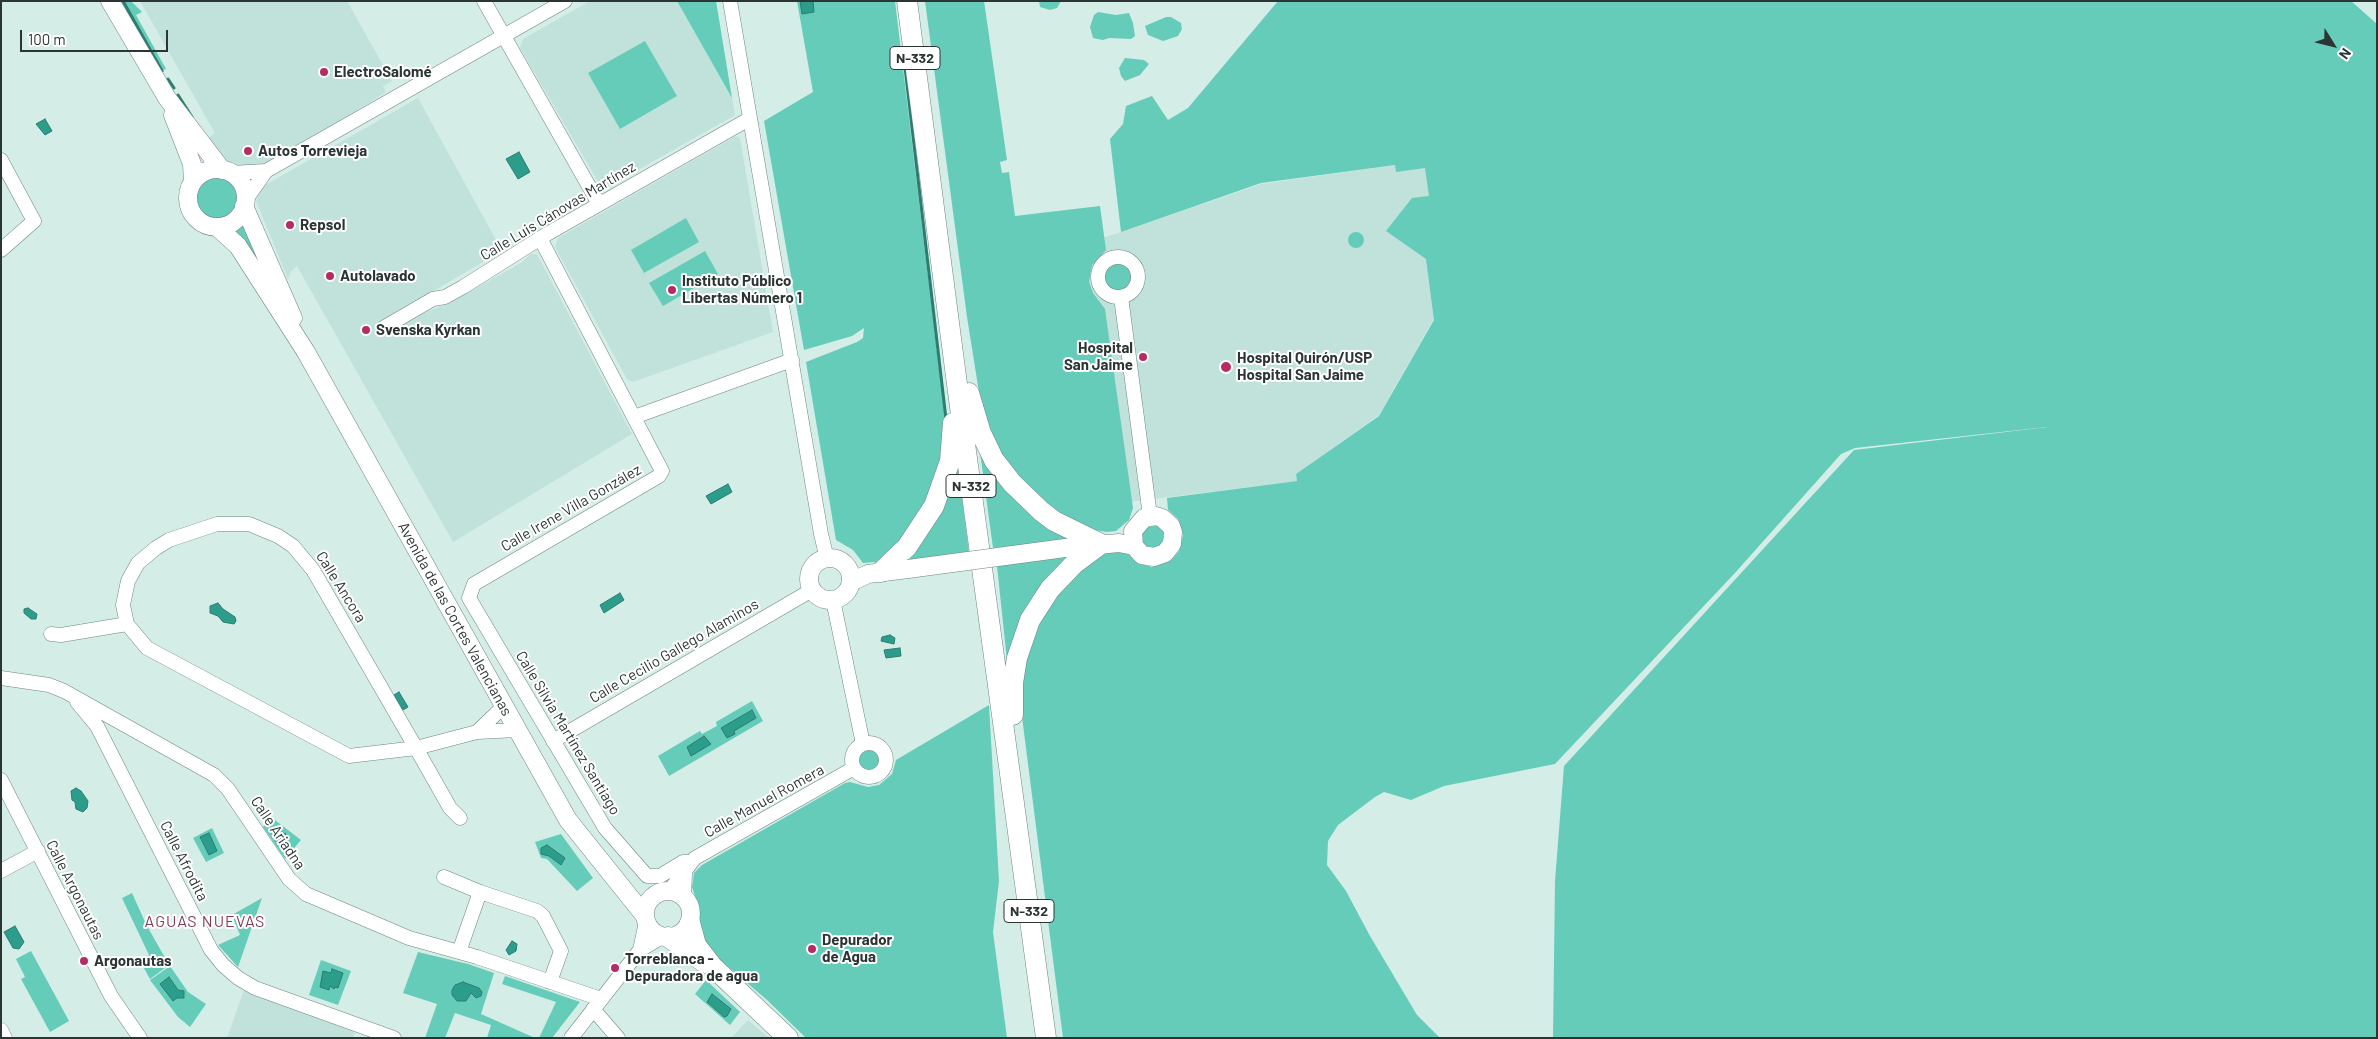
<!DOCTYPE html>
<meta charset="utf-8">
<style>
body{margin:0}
#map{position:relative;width:2378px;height:1039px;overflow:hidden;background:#d4ede7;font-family:Barlow,sans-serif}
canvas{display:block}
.frame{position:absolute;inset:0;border:2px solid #2b3533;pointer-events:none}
.north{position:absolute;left:2308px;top:20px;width:50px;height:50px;-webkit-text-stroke:4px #fff;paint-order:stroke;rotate:126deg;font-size:14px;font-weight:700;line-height:20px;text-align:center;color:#2b3533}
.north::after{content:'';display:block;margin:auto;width:18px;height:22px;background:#2b3533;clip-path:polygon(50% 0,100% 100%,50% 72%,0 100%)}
.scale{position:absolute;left:20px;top:30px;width:148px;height:22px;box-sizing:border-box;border:2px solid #2b3533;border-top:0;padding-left:6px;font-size:15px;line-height:18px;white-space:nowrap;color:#2b3533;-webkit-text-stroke:4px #fff;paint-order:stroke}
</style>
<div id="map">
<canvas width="2378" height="1039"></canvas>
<div class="frame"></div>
<div class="north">N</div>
<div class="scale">100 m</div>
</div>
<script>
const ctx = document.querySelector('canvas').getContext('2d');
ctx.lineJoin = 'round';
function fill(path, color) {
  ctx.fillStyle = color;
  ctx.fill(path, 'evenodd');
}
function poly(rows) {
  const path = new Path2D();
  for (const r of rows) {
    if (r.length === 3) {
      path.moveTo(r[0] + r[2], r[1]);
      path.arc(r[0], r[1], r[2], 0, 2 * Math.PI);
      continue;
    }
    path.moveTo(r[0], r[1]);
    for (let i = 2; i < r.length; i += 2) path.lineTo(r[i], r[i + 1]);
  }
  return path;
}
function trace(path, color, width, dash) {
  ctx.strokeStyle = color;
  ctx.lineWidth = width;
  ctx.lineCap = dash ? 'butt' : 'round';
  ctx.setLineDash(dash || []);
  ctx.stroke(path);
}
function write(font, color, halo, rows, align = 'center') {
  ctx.font = font + ' Barlow,sans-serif';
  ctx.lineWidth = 4;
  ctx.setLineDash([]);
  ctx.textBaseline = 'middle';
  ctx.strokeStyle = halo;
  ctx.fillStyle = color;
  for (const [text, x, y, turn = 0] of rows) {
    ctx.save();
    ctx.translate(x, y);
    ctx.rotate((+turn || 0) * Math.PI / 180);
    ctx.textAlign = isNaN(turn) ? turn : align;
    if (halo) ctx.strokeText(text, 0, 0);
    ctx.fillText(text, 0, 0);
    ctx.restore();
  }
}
fill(poly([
 [140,1,347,1,392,81,383,86,386,92,341,120,258,167,238,168,227,164,205,140,215,133],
 [590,1,677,1,732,98,735,115,608,187,600,185,520,48,523,39],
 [418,98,502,251,375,325,381,337,426,312,447,304,521,263,531,254,537,254,632,434,453,542,297,266,291,271,288,279,256,201,262,187],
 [736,136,740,138,773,332,633,382,627,379,555,247,558,238],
 [1445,158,1488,224,1379,415,1296,474,1297,481,1129,502,1033,262,1261,184],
 [244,990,355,1031,353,1038,227,1038],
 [748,1020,768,1037,767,1038,731,1038]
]), '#c0e2db');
fill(poly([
 [118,1,131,1,142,12,136,15,166,69,161,71],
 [677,1,716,1,732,98],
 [797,1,895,1,946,427,942,462,916,524,875,566,875,562,863,563,853,550,836,540,806,362,857,342,863,338,864,328,852,336,804,350,764,121,813,92],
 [925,1,984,1,1007,160,1000,162,1002,173,1009,172,1015,216,1100,206,1106,250,1092,265,1089,282,1093,293,1105,309,1133,508,1129,520,1116,531,1107,532,1086,529,1039,501,999,454,982,411,967,317],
 [1039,1,1061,1,1057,8,1050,10,1040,7],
 [1278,1,2351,1,2377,24,2377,1038,1553,1038,1555,881,1564,766,1854,450,2056,426,1855,448,1841,454,1734,574,1555,764,1444,786,1411,800,1384,792,1375,797,1338,825,1328,841,1327,865,1346,891,1370,936,1417,1015,1440,1038,1063,1038,1021,709,1022,673,1038,627,1061,586,1104,554,1117,551,1127,553,1137,562,1152,567,1168,562,1174,557,1179,551,1183,535,1178,519,1168,510,1167,498,1297,481,1296,474,1379,416,1434,320,1426,259,1386,231,1412,198,1429,196,1425,168,1396,172,1395,165,1261,183,1121,232,1110,139,1123,124,1126,106,1152,96,1168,120,1188,108],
 [1098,12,1116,15,1129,13,1133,23,1135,36,1131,39,1109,38,1103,40,1093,38,1090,27,1094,15],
 [1166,17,1171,17,1181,23,1182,29,1178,36,1163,41,1148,35,1145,26],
 [645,41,677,96,620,129,588,73],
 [1125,58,1144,60,1149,64,1140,75,1125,81,1121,76,1119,68],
 [216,198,22],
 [686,218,699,242,644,273,631,250],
 [244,222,270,282,233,230],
 [1356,240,8],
 [705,251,718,274,663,306,649,283],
 [1118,277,14],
 [979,445,1068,537,1069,540,993,548],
 [957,458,969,553,907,561],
 [1157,523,1166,531,1164,546,1149,550,1140,543,1142,528],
 [1075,555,1008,670,997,566],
 [752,701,763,721,669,776,658,756,700,731,702,734,717,726,716,722],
 [989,705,999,881,993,932,1007,1038,806,1038,767,1000,710,951,699,928,700,910,692,887,694,873,702,865,845,783,850,782,868,787,879,785,892,774,896,760],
 [869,760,12],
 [271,817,301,840,285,859,263,827],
 [212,828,224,853,206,862,193,838],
 [561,834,593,878,577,891,547,859,541,858,535,842],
 [132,893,146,924,169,965,150,979,140,961,149,955,122,898],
 [262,898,238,967,218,945,240,935,232,915],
 [31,951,69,1021,50,1032,21,979,25,977,16,959],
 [418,952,468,964,494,973,481,1014,535,1038,487,1038,491,1025,455,1013,445,1038,425,1038,437,1004,403,993],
 [321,960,351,971,338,1005,309,995],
 [170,966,188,992,206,1004,190,1027,178,1017,150,980],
 [505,976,580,1002,552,1038,539,1038,556,1002,502,984],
 [706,980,740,1012,730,1025,695,994]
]), '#65ccba');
const water = poly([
 [800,1,813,1,814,12,802,14,800,1],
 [45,119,52,131,45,135,36,124,45,119],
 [519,152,530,172,518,179,506,159,519,152],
 [728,484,732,492,711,504,706,496,728,484],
 [620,593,624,600,604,613,600,605,620,593],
 [218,603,223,609,235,617,236,621,234,624,223,622,218,616,210,613,210,606,218,603],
 [28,608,37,614,36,619,31,619,24,613,24,609,28,608],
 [890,635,895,638,894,644,881,641,882,637,890,635],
 [900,648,901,656,886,658,884,650,900,648],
 [399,692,408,707,403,710,394,695,399,692],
 [752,710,756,718,734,731,735,734,727,738,721,728,752,710],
 [704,736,711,744,691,756,687,747,704,736],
 [76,788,81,791,88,801,87,808,83,812,76,809,75,802,72,800,71,791,76,788],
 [274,828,286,834,286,841,275,841,275,837,272,834,274,828],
 [209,833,217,851,209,855,200,837,209,833],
 [547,845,565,858,561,865,549,856,541,854,541,848,547,845],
 [15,926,24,942,19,949,13,948,4,932,15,926],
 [512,941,517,944,516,951,509,955,506,950,512,941],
 [332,969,343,973,338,988,335,987,334,989,330,986,329,990,320,987,323,971,331,973,332,969],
 [169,977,178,990,184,991,184,998,177,998,173,1001,160,984,169,977],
 [463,982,479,988,482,992,481,996,476,998,471,993,466,1001,457,1001,452,995,452,990,455,985,463,982],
 [712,994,731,1009,727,1016,724,1017,707,1002,712,994]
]);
fill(water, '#2c9c8b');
trace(water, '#2c7d71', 1);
trace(poly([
 [123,1,162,71],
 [903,50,946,419],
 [168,79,174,88],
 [178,95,192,117]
]), '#2c7d71', 3);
const minor = poly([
 [484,1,599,204],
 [730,1,821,534,827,559],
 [1,160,34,221,1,250],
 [231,173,266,171,565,1],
 [245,201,266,171],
 [540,238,662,471,659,476,474,584,469,598,605,828,647,876,660,876,683,862,690,862],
 [1118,277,20],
 [1121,297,1150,516],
 [383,328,433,299,445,297,463,287,547,234,749,119],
 [634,417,792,360],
 [833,600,863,744],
 [51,634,61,635,127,624],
 [1,678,49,685,64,691,214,775,228,789,289,879,306,894,409,938,477,957,601,999],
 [77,702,97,726,211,950,223,965,238,978,255,988,394,1038],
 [477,732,504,706],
 [553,741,812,590],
 [869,760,17],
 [1,780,111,996,140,1038],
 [460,818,450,808,416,748,313,570,293,546,278,536,249,524,217,524,169,540,156,548,138,563,128,581,123,605,127,624,147,648,349,756,416,748,477,732,517,730],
 [1,871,38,851],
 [444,877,480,892,537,911,543,916,561,951,550,982],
 [669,891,695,858,854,768],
 [684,897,685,873],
 [640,950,646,922],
 [459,952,480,892],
 [593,1009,618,1038],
 [1,1030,5,1038],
 [571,1038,640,950,662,937]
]);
const major = poly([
 [110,1,167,98,222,170],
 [173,115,192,164,193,182],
 [217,198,29],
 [244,206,293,318],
 [217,227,238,246,306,352,568,820,645,916],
 [1065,548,1119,543,1134,546,1142,555,1154,557,1165,553,1172,544,1173,532,1171,526,1162,518,1156,516,1144,518,1133,531,1134,546],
 [830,579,21],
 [851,582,868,574,908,569],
 [668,914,23]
]);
const highway = poly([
 [907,1,960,407,1046,1038],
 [969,393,981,433,994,460,1012,483,1041,511,1054,521,1101,544],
 [881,572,907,547,934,506,950,461,953,423],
 [1013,715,1013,683,1017,658,1030,620,1050,589,1074,564,1101,544],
 [690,923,696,945,713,967,788,1038],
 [668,937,705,963]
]);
trace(minor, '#6e8580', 15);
trace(major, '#6e8580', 19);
trace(highway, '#6e8580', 21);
trace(minor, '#fff', 14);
trace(major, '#fff', 18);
trace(highway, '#fff', 20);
const majorBridge = poly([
 [908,569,1065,548]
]);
trace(majorBridge, '#6e8580', 19, []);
trace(majorBridge, '#fff', 18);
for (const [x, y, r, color] of [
 [324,72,5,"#b62b65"],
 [248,151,5,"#b62b65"],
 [290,225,5,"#b62b65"],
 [330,276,5,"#b62b65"],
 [672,290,5,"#b62b65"],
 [366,330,5,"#b62b65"],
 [1143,357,5,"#b62b65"],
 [1226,367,6,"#b62b65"],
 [812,949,5,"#b62b65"],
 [84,961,5,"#b62b65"],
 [615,968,5,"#b62b65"]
]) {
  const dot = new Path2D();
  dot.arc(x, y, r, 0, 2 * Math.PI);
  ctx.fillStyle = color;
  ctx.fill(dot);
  trace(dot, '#fff', 2);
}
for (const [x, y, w] of [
 [915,58,50],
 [971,486,50],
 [1029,911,50]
]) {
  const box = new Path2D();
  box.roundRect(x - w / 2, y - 11.5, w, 23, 4);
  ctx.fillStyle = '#fff';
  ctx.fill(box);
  trace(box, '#2b3533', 1);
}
write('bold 14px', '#2b3533', null, [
 ["N-332",915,58],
 ["N-332",971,486],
 ["N-332",1029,911]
]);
write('bold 15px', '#2b3533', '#fff', [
 ["ElectroSalomé",334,72],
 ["Autos Torrevieja",258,151],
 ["Repsol",300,225],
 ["Autolavado",340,276],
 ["Instituto Público",682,281],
 ["Libertas Número 1",682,298],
 ["Svenska Kyrkan",376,330],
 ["Hospital",1133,348,"right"],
 ["San Jaime",1133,365,"right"],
 ["Hospital Quirón/USP",1237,358],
 ["Hospital San Jaime",1237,375],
 ["Depurador",822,940],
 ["de Agua",822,957],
 ["Torreblanca -",625,959],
 ["Depuradora de agua",625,976],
 ["Argonautas",94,961]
], 'left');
write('15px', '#2b3533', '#fff', [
 ["Calle Luis Cánovas Martínez",558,211,-31],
 ["Calle Irene Villa González",571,508,-30],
 ["Calle Ancora",341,587,58],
 ["Avenida de las Cortes Valencianas",455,619,61],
 ["Calle Cecilio Gallego Alaminos",674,651,-30],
 ["Calle Silvia Martínez Santiago",568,733,59],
 ["Calle Manuel Romera",764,801,-29],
 ["Calle Ariadna",278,833,56],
 ["Calle Afrodita",184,861,63],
 ["Calle Argonautas",75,890,63]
]);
ctx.letterSpacing = '1px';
write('16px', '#843d55', '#fff', [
 ["AGUAS NUEVAS",205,922]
]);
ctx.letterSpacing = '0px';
</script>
